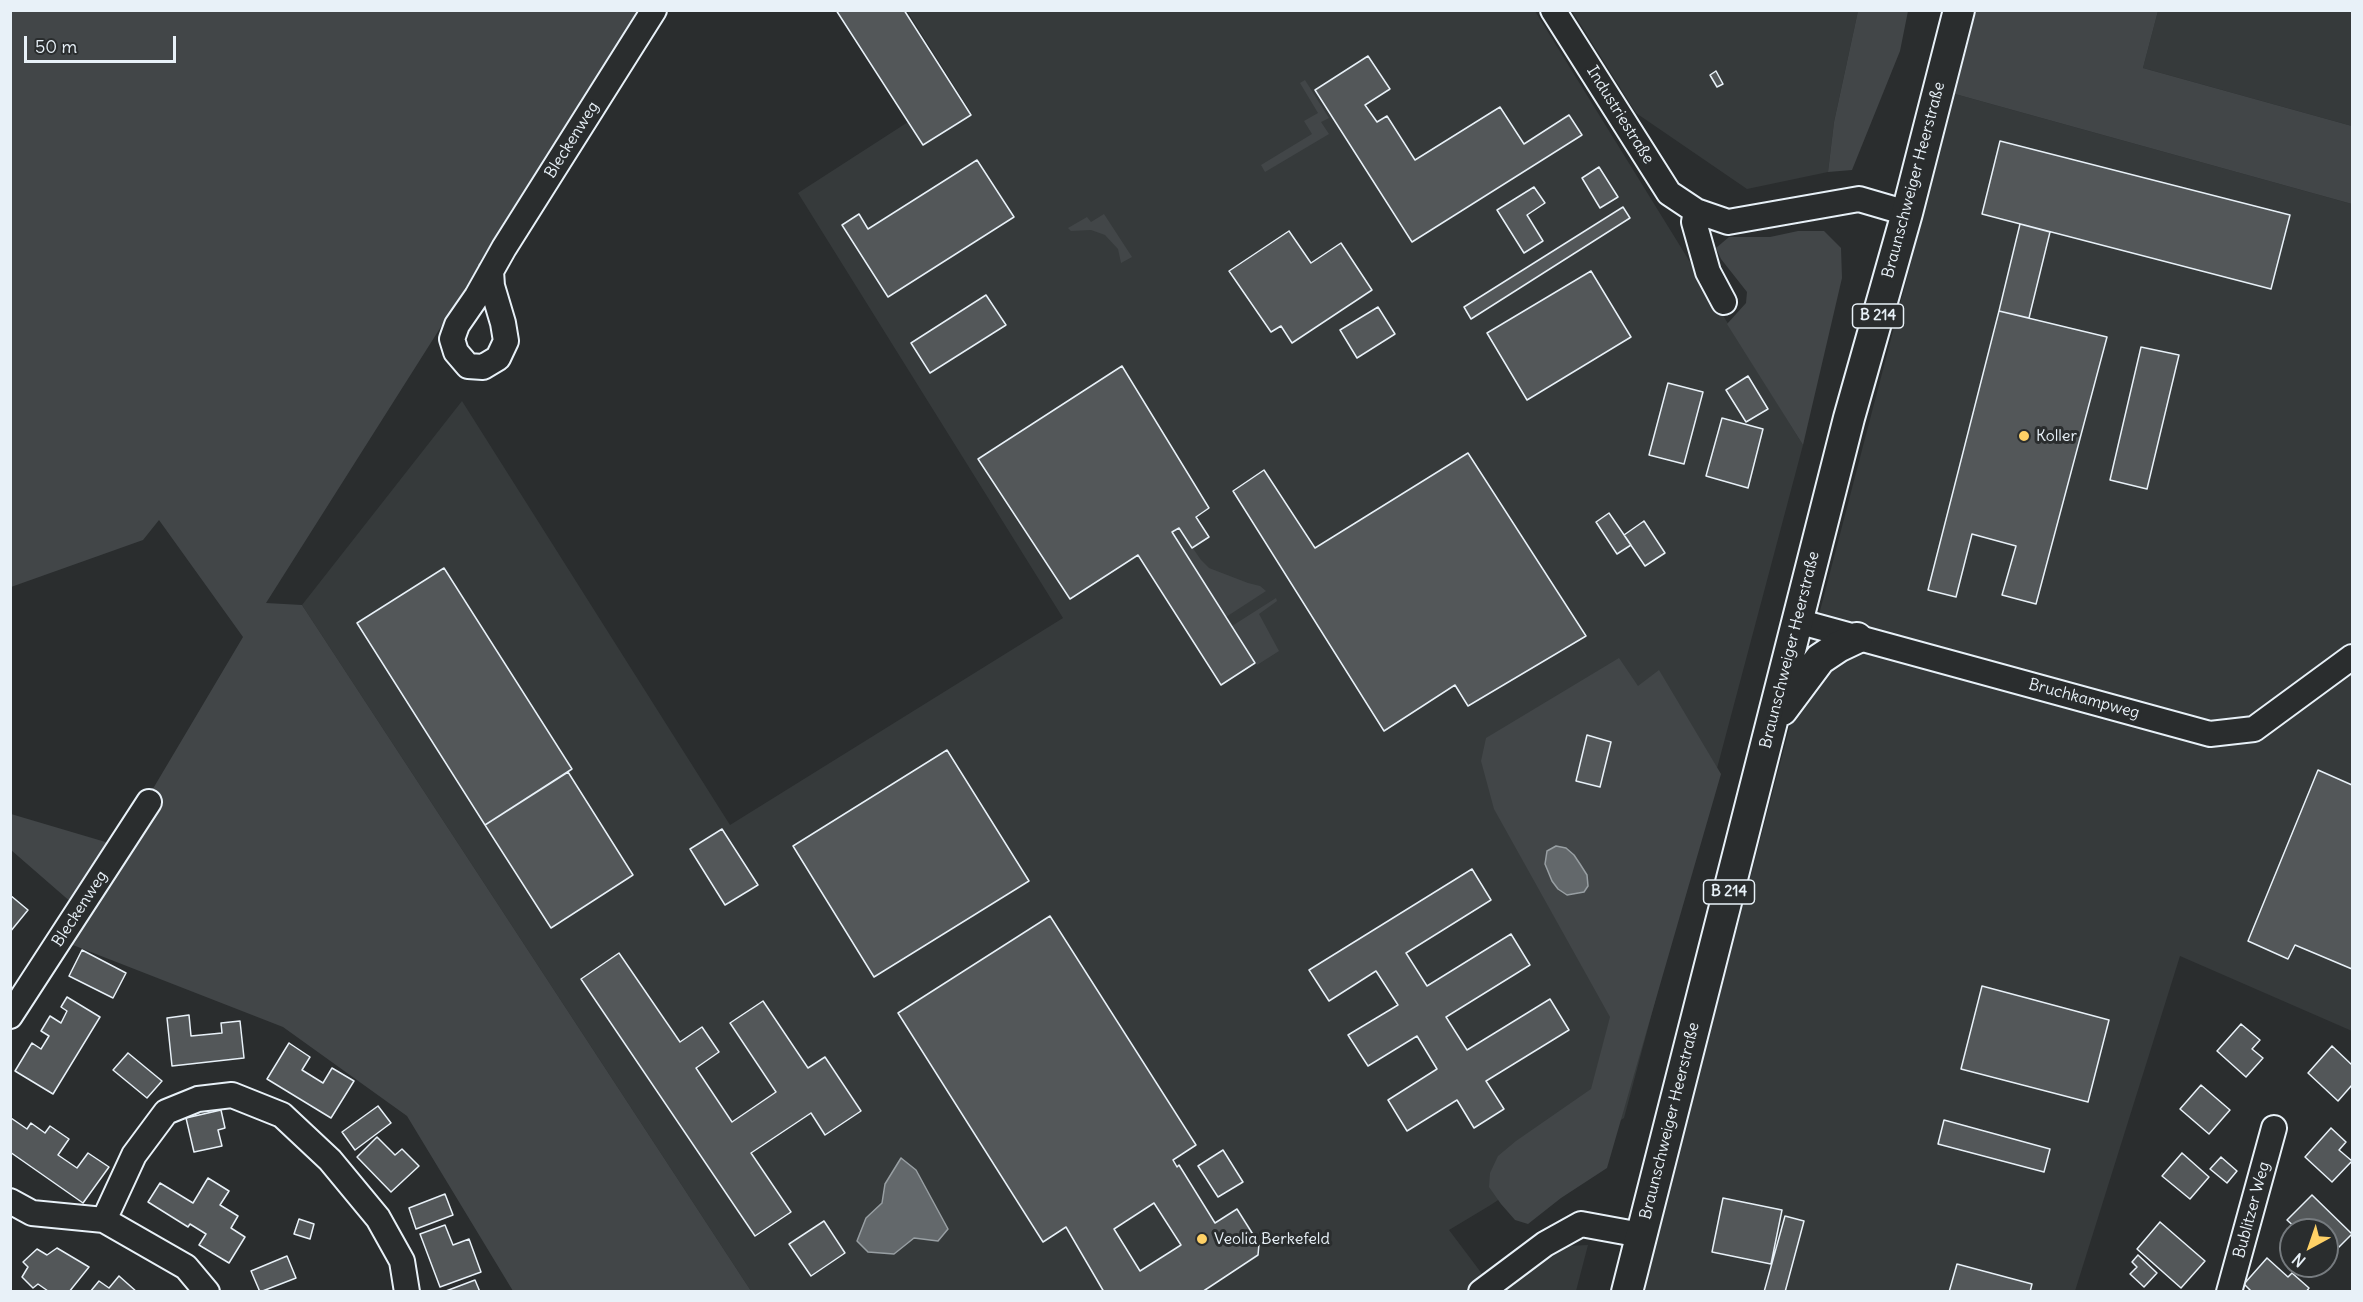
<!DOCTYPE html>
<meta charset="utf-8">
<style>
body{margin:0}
#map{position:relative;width:2363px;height:1302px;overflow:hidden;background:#2a2d2e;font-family:Delius,sans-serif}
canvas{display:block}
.frame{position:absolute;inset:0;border:12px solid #e8f1f8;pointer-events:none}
.north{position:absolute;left:2279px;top:1218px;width:60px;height:60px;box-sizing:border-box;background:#2a2d2e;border:2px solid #767b7f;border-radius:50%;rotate:220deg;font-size:16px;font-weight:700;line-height:24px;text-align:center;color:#e8f1f8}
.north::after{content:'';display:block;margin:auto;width:21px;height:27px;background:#ffd166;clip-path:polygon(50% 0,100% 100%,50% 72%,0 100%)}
.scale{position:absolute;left:24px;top:36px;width:152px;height:27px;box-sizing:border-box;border:3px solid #e8f1f8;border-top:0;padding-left:8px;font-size:18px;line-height:21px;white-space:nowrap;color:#e8f1f8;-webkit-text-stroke:4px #2a2d2e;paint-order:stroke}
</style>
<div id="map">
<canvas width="2363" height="1302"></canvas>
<div class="frame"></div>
<div class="north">N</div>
<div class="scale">50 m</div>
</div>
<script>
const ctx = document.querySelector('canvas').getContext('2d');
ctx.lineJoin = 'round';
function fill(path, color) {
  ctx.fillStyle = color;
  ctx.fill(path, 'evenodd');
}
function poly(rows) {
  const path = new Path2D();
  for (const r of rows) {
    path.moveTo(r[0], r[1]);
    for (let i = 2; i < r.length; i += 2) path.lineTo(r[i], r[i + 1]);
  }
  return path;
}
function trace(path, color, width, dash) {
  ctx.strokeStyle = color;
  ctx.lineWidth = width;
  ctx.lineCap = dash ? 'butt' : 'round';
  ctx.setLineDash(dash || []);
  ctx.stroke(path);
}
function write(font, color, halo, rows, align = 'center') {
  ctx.font = font + ' Delius,sans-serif';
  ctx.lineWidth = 6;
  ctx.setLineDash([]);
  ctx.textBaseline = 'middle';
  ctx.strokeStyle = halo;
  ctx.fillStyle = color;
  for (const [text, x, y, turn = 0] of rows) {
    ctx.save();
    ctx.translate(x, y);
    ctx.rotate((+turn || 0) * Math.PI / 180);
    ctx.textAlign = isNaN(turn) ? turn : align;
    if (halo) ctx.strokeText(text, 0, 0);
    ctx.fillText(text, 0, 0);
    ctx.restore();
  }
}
fill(poly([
 [907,11,1535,11,1803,445,1624,1118,1489,1206,1449,1230,1495,1291,751,1291,302,605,462,401,730,825,1063,618,798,193,908,122,923,145,972,114],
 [1572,11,1858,11,1834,122,1828,172,1747,189,1636,113],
 [2158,11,2352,11,2352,126,2143,68],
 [1955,94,2352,204,2352,1031,2180,956,2075,1291,1642,1292],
 [1588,1245,1576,1291,1501,1292,1568,1246]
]), '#363a3b');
fill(poly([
 [10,11,641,11,266,603,302,605,751,1291,513,1291,407,1116,283,1027,60,940,80,910,11,850,11,814,119,846,243,637,159,520,143,540,11,587],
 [1858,11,1908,11,1900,51,1852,170,1828,172,1834,122],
 [1976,11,2158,11,2143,68,2352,126,2352,204,1955,94],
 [1305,80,1329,118,1321,122,1329,134,1265,172,1261,165,1312,134,1304,121,1318,113,1300,83],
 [1104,214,1132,257,1121,263,1118,249,1105,235,1091,230,1071,231,1068,228,1087,217,1091,222],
 [1798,231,1824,231,1841,248,1842,278,1803,445,1727,324,1746,303,1747,292,1721,259,1716,248,1729,237,1770,237],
 [1179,528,1201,560,1209,568,1248,583,1260,586,1266,591,1226,617,1172,532],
 [1276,598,1277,601,1259,614,1279,651,1257,665,1232,626],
 [1619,658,1638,686,1659,670,1721,774,1607,1168,1561,1198,1528,1224,1515,1220,1501,1204,1489,1187,1490,1173,1498,1156,1516,1141,1591,1089,1610,1017,1494,809,1481,761,1486,738]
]), '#424648');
const water = poly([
 [1556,846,1566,848,1574,855,1580,864,1587,875,1588,886,1584,892,1567,895,1558,889,1552,881,1545,864,1547,851,1556,846],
 [901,1158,916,1170,948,1229,938,1241,914,1238,894,1254,868,1252,857,1241,866,1218,882,1203,885,1184,901,1158]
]);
fill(water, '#63686b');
trace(water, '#989fa3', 1.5);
const building = poly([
 [836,10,904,10,971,115,923,145,836,10],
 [1368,56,1390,89,1365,105,1377,122,1387,116,1415,160,1500,107,1524,144,1569,115,1582,135,1412,242,1315,90,1368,56],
 [1716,71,1723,84,1717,87,1710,75,1716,71],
 [2000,141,2290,215,2271,289,1982,214,2000,141],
 [977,160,1014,217,888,297,842,225,859,214,868,229,977,160],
 [1599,167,1618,197,1600,208,1582,178,1599,167],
 [1534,187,1545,203,1527,215,1543,241,1524,253,1497,210,1534,187],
 [1623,207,1630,218,1471,319,1464,307,1623,207],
 [2020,224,2050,232,2029,318,1999,311,2020,224],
 [1289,231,1311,263,1341,243,1372,290,1292,343,1281,326,1271,332,1229,271,1289,231],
 [1591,271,1631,337,1527,400,1487,333,1591,271],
 [986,295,1006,325,930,373,911,343,986,295],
 [1378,307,1395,334,1357,358,1340,330,1378,307],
 [1999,311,2107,337,2036,604,2002,595,2016,546,1972,534,1956,597,1928,590,1999,311],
 [2141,347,2179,355,2147,489,2110,480,2141,347],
 [1122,366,1209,508,1196,517,1209,537,1192,548,1179,528,1172,532,1255,663,1221,685,1138,555,1070,599,978,459,1122,366],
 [1748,376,1768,409,1746,422,1726,390,1748,376],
 [1668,383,1703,392,1684,464,1649,455,1668,383],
 [1722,418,1763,429,1748,488,1706,476,1722,418],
 [1468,453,1586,636,1468,706,1455,685,1384,731,1233,491,1264,470,1315,548,1468,453],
 [1609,513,1631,545,1617,554,1596,522,1609,513],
 [1644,521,1665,553,1645,566,1624,535,1644,521],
 [444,568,572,769,485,825,357,623,444,568],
 [1587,735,1611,742,1600,787,1576,781,1587,735],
 [947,750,1029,881,874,977,793,846,947,750],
 [2318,770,2352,785,2352,969,2295,945,2288,959,2248,941,2318,770],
 [568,772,633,875,551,928,485,825,568,772],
 [722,829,758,885,725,905,690,849,722,829],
 [1472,869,1491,900,1406,953,1427,986,1511,934,1530,965,1446,1017,1467,1050,1550,999,1569,1030,1486,1081,1504,1109,1474,1128,1457,1100,1407,1131,1388,1100,1437,1069,1417,1036,1368,1066,1348,1035,1398,1005,1376,971,1329,1001,1309,970,1472,869],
 [10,895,28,910,10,932,10,895],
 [1050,916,1196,1145,1173,1160,1177,1167,1179,1165,1215,1223,1237,1209,1259,1244,1258,1255,1202,1292,1104,1292,1066,1227,1043,1242,898,1013,1050,916],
 [1154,1203,1181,1245,1140,1271,1114,1229,1154,1203],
 [82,950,126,973,113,998,69,976,82,950],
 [619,953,680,1042,702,1027,719,1052,696,1068,732,1122,776,1092,730,1023,763,1001,808,1068,825,1057,861,1111,825,1135,811,1113,751,1153,791,1212,755,1236,581,979,619,953],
 [1982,986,2109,1020,2088,1102,1961,1069,1982,986],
 [67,997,100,1017,53,1094,15,1071,32,1043,41,1049,49,1036,41,1031,50,1016,61,1023,67,1011,61,1007,67,997],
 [189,1015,191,1036,222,1033,221,1023,240,1021,244,1058,172,1066,167,1018,189,1015],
 [2241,1024,2260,1040,2252,1049,2263,1058,2246,1077,2217,1051,2241,1024],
 [289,1043,310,1057,302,1070,323,1083,332,1068,354,1081,331,1118,267,1079,289,1043],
 [2332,1046,2352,1065,2352,1085,2338,1101,2308,1073,2332,1046],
 [128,1053,162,1081,147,1098,113,1070,128,1053],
 [2201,1085,2230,1110,2209,1134,2180,1109,2201,1085],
 [378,1106,391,1123,355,1150,342,1132,378,1106],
 [221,1110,225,1128,218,1130,222,1146,194,1152,186,1118,221,1110],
 [11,1118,27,1129,31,1123,45,1133,50,1126,69,1139,58,1155,77,1168,88,1153,109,1167,83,1203,10,1152,11,1118],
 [1944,1120,2050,1149,2044,1172,1938,1144,1944,1120],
 [2331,1128,2346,1142,2339,1150,2352,1161,2332,1182,2305,1157,2331,1128],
 [377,1137,395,1155,402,1149,419,1166,391,1192,357,1157,377,1137],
 [1223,1150,1243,1182,1218,1197,1198,1166,1223,1150],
 [2182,1153,2209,1177,2190,1199,2162,1176,2182,1153],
 [2221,1157,2237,1171,2227,1183,2210,1169,2221,1157],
 [208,1178,229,1191,220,1205,238,1216,231,1228,245,1237,229,1263,199,1245,206,1234,190,1224,188,1227,148,1202,160,1183,193,1203,208,1178],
 [445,1194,453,1215,416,1229,409,1208,445,1194],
 [2312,1195,2352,1234,2327,1259,2327,1230,2298,1230,2287,1220,2312,1195],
 [1723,1198,1782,1210,1771,1264,1712,1252,1723,1198],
 [1785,1216,1804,1221,1785,1292,1764,1292,1785,1216],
 [299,1219,314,1224,310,1239,294,1234,299,1219],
 [824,1221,845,1253,811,1276,789,1244,824,1221],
 [2160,1222,2205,1261,2181,1288,2137,1249,2160,1222],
 [445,1225,453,1245,469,1239,481,1272,440,1287,420,1234,445,1225],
 [57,1248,89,1267,69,1292,48,1291,38,1284,33,1288,22,1277,28,1267,23,1262,37,1249,47,1255,57,1248],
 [2138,1255,2157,1273,2144,1287,2130,1274,2137,1267,2132,1262,2138,1255],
 [287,1256,296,1278,260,1292,251,1271,287,1256],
 [2267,1258,2288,1277,2292,1273,2309,1288,2306,1292,2252,1292,2244,1284,2267,1258],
 [1957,1264,2032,1284,2030,1292,1949,1292,1957,1264],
 [119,1276,137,1292,90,1292,99,1281,109,1288,119,1276],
 [475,1280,480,1292,446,1292,446,1291,475,1280]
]);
fill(building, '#535759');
trace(building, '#e8f1f8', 1.5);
const minor = poly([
 [1553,10,1669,193,1696,211,1728,222,1859,199,1907,213],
 [1696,211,1694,222,1708,272,1724,302],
 [491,271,492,286,503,323,506,341,498,358,483,367,468,366,456,352,452,339,457,325,477,296,504,248,654,10],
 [1797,621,2210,734,2254,729,2352,657],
 [10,1016,149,802],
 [10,1201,32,1213,104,1220,186,1267,207,1292],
 [104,1220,134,1155,166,1112,198,1099,232,1095,282,1115,330,1160,378,1218,402,1261,407,1292],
 [1481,1292,1545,1244,1581,1224,1641,1235],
 [2229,1292,2274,1128]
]);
const major = poly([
 [1782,710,1820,659,1838,647,1857,638],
 [1627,1292,1849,418,1907,213,1959,10]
]);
trace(minor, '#e8f1f8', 28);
trace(major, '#e8f1f8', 34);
trace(minor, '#2a2d2e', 24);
trace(major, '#2a2d2e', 30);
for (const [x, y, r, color] of [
 [2024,436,6,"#ffd166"],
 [1202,1239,6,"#ffd166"]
]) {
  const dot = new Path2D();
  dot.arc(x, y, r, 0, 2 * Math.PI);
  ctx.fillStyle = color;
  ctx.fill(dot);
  trace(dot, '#2a2d2e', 2);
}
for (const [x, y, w] of [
 [1878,316,51],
 [1729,892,51]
]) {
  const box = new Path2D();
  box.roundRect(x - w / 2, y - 12, w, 24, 4.5);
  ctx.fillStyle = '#2a2d2e';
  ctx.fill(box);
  trace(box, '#e8f1f8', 1.5);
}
write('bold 15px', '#e8f1f8', null, [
 ["B 214",1878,316],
 ["B 214",1729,892]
]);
write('16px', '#e8f1f8', '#2a2d2e', [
 ["Industriestraße",1620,115,58],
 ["Bleckenweg",572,140,-58],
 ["Braunschweiger Heerstraße",1914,180,-75],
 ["Braunschweiger Heerstraße",1790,650,-76],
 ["Bruchkampweg",2084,699,15],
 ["Bleckenweg",80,909,-57],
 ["Braunschweiger Heerstraße",1670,1121,-76],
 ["Bublitzer Weg",2252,1210,-75]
]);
write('16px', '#e8f1f8', '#2a2d2e', [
 ["Koller",2036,436],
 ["Veolia Berkefeld",1214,1239]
], 'left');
</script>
